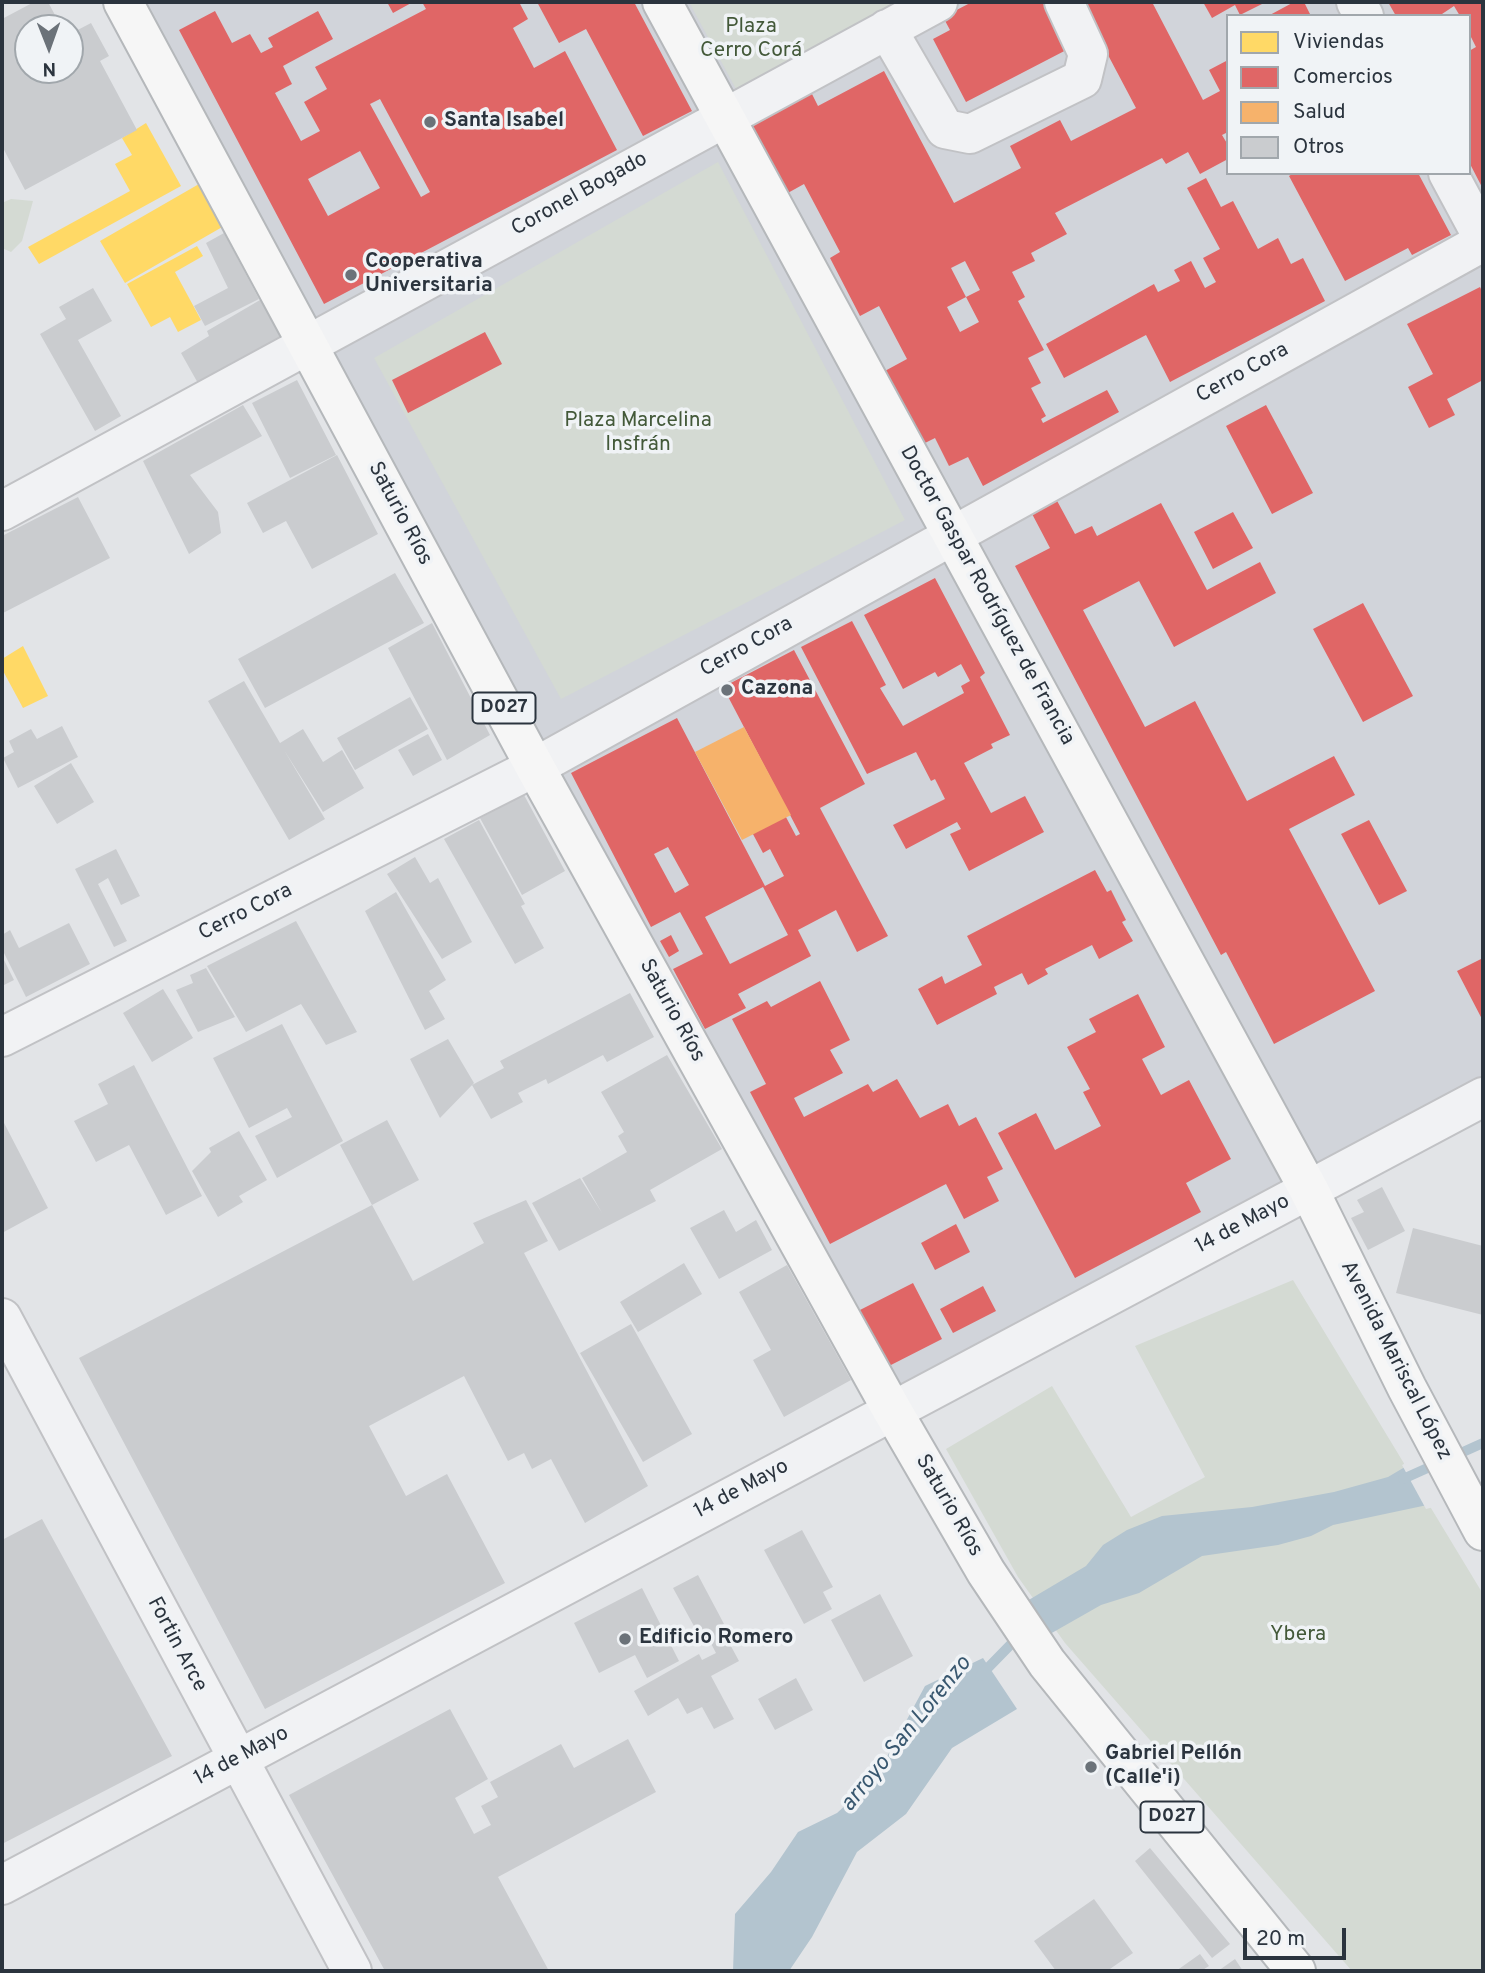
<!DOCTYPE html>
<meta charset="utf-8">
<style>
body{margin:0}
#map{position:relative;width:1485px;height:1973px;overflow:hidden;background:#e2e4e7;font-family:Overpass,sans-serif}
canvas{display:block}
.frame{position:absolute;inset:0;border:4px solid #2b343e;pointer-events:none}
.legend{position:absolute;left:1226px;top:14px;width:245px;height:161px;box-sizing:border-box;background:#f0f3f6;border:2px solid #a1a7ac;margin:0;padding:9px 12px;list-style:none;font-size:21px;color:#2b343e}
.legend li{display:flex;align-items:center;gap:14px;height:35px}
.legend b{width:35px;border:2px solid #a1a7ac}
.north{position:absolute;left:14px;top:14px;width:70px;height:70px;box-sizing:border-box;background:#f0f3f6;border:2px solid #a1a7ac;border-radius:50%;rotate:179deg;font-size:19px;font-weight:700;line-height:28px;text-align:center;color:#2b343e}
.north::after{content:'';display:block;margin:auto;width:24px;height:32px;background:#6b7279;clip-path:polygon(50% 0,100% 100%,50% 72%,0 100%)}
.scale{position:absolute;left:1243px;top:1928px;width:103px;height:32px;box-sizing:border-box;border:4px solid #2b343e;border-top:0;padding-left:9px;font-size:21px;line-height:24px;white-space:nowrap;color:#2b343e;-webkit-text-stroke:5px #f0f3f6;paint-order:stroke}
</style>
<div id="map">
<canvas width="1485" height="1973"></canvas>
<div class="frame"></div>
<ul class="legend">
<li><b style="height:19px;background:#ffd966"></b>Viviendas</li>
<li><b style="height:19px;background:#e06666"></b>Comercios</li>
<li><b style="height:19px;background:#f6b26b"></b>Salud</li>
<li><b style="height:19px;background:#cacccf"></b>Otros</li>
</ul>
<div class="north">N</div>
<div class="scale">20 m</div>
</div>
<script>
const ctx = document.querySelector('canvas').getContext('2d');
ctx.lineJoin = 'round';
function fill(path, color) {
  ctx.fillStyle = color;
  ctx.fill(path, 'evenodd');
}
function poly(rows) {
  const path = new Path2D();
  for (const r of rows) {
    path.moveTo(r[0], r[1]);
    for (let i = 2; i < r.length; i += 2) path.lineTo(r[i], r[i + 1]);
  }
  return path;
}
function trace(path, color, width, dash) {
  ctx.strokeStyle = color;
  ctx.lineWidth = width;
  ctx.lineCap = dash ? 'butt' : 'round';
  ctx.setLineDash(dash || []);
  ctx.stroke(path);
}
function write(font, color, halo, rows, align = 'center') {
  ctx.font = font + ' Overpass,sans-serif';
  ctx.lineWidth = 7;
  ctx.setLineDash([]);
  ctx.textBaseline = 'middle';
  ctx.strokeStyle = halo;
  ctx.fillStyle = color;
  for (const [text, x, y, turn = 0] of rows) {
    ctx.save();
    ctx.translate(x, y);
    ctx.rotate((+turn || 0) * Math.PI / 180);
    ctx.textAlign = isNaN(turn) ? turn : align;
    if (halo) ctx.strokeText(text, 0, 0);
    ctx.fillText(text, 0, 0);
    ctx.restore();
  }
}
fill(poly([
 [114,2,1483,2,1483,1099,891,1414],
 [1228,16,1469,16,1469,173,1228,173]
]), '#d1d4da');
fill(poly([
 [689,2,899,2,736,89],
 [718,162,905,520,561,699,374,358],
 [11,199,33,201,22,241,11,252,2,248,2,203],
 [1293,1280,1483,1594,1483,1971,1352,1971,1065,1643,1018,1577,946,1449,1052,1386,1131,1517,1205,1477,1135,1346]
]), '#d4dad3');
fill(poly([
 [1410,1464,1432,1504,1333,1525,1311,1536,1278,1545,1202,1556,1139,1593,1101,1605,1050,1634,1027,1601,1086,1566,1103,1545,1127,1530,1162,1516,1252,1507,1334,1492,1388,1477],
 [983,1658,1017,1709,952,1748,906,1814,857,1852,812,1937,789,1971,733,1971,735,1914,771,1872,798,1832,837,1813,876,1777,925,1686]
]), '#b3c4cf');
fill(poly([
 [1409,1461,1435,1502,1434,1507,1426,1509,1402,1465]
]), '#e2e4e7');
fill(poly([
 [146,123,181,186,39,264,28,247,130,191,115,164,132,155,122,138],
 [199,184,224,226,125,283,100,241],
 [197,246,203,256,175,272,201,320,178,332,170,317,151,327,127,284],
 [23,646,48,696,23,708,2,669,2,659]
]), '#ffd966');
fill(poly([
 [387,2,413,2,393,13],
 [422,2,519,2,528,19,513,28,534,68,565,51,617,150,324,304,179,30,215,11,232,43,250,34,261,53,273,47,268,38,318,11,333,39,283,66,292,84,275,93,301,141,320,131,304,102,327,89,315,67,426,9],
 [380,99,430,192,421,197,370,104],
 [360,151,380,188,328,216,308,179],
 [537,2,634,2,692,111,643,136,586,29,559,43],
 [972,2,1050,2,1074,46,966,102,933,39,950,30,943,17],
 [1080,2,1152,2,1203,100,1220,91,1209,70,1228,60,1228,132,1222,135,1228,145,1228,159,1200,174,1188,152,1166,164,1162,158,1055,213,1067,234,1031,253,1035,261,1012,272,1025,297,1018,301,1044,350,1028,358,1041,383,1031,388,1046,416,1041,419,1043,423,1107,390,1119,412,983,486,968,457,949,466,935,438,925,443,912,420,909,421,883,372,907,359,879,306,860,316,830,258,840,252,804,184,786,194,749,124,811,92,818,106,884,71,954,203,1021,168,1010,146,1060,120,1071,141,1136,108],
 [965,261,980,290,966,297,951,268],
 [966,297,979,322,960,332,947,307],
 [1203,2,1266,2,1240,15,1235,5,1212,18],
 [1294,2,1304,2,1311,16,1268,16],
 [1388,2,1483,2,1483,189,1469,162,1469,51,1476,47,1469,33,1469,16,1460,16,1454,6,1439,16,1396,16],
 [1294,173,1418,173,1451,235,1412,255,1408,248,1345,281,1289,176],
 [1206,178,1221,207,1233,201,1258,249,1278,238,1291,264,1303,258,1325,301,1170,382,1146,335,1064,378,1046,344,1154,284,1158,292,1180,281,1174,270,1191,261,1205,288,1216,282,1203,258,1220,249,1187,188],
 [1480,287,1483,293,1483,380,1447,399,1455,415,1429,428,1408,387,1433,374,1407,324],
 [485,332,502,364,408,413,392,380],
 [1266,405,1313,493,1272,514,1226,426],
 [1055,497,1075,534,1092,526,1097,536,1161,503,1207,590,1260,562,1276,593,1174,647,1139,581,1083,610,1145,727,1195,701,1247,801,1334,756,1355,795,1289,829,1375,991,1274,1044,1226,952,1221,955,1015,566,1050,548,1030,510],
 [1233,512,1253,548,1213,569,1194,532],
 [935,578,985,673,980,677,1010,735,991,744,993,748,964,763,991,813,1025,796,1044,832,969,871,950,834,961,829,957,822,906,849,893,825,945,799,935,779,931,781,916,752,867,774,801,647,852,621,886,685,880,688,903,726,964,693,961,686,970,681,961,664,938,677,935,672,903,689,864,615],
 [1363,603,1413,696,1363,722,1313,629],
 [794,650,865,784,820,808,888,936,857,952,836,910,798,930,811,956,738,994,746,1008,705,1029,673,969,703,954,680,912,651,927,571,773,677,718,765,886,784,876,770,849,763,853,745,819,778,802,796,836,800,834,723,687],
 [668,847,689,885,675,893,654,854],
 [763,887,788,935,730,964,705,917],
 [1369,820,1407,891,1379,905,1341,834],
 [1095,870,1107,892,1111,890,1126,920,1122,922,1133,941,1099,959,1092,945,1045,969,1048,974,1028,985,1022,973,994,987,997,994,937,1025,918,989,942,976,945,984,982,965,967,936],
 [671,935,679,951,669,957,660,941],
 [1483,958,1483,1021,1457,971],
 [820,981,850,1040,830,1050,843,1073,794,1098,804,1117,868,1084,873,1092,897,1079,920,1118,948,1104,959,1126,976,1117,1003,1169,987,1177,999,1201,964,1219,946,1184,830,1244,750,1092,766,1084,732,1019,767,1001,771,1007],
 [1138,994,1165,1047,1142,1059,1161,1095,1189,1080,1231,1159,1186,1183,1201,1212,1075,1278,998,1133,1036,1113,1055,1150,1101,1126,1083,1092,1090,1089,1067,1047,1096,1032,1089,1019],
 [956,1224,970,1252,935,1270,921,1243],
 [913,1283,942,1339,887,1367,858,1311],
 [983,1286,996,1311,953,1333,940,1309]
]), '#e06666');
fill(poly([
 [744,727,791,815,742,840,695,752]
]), '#f6b26b');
trace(poly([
 [1403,1479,1483,1443],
 [980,1676,1020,1635]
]), '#b3c4cf', 10);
fill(poly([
 [34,2,48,2,62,28,28,28,28,70,70,70,70,34,91,23,109,56,100,61,137,130,25,190,2,146,2,19],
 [224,233,259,299,205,326,194,306,228,288,206,243],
 [93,288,112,321,78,340,121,416,95,431,40,334,66,319,59,307],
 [260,300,282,337,199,385,181,353,209,336,207,331],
 [297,380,336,455,290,478,252,403],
 [243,405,262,436,190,475,218,512,221,533,189,554,143,461],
 [337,455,378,534,312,569,286,521,263,533,247,503],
 [78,497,110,558,3,613,2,536],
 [395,573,424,623,265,708,238,659],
 [432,623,490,735,447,760,388,648],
 [244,681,280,743,303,729,323,762,342,750,364,788,323,812,284,750,325,819,289,840,208,701],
 [410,697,428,729,355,770,337,738],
 [62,726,78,757,18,788,3,758,14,752,9,741,31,729,37,739],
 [428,734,442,760,413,776,398,750],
 [71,763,94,802,57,824,34,786],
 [524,795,565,871,522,895,480,818],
 [479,820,525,904,521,906,544,948,515,964,444,839],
 [116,849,140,896,121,905,108,878,98,884,127,941,114,947,75,869],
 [415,857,430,883,438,878,472,942,442,959,387,874],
 [396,892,446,980,429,991,445,1019,425,1030,365,911],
 [296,921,357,1032,326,1045,301,1004,246,1032,207,966],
 [69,923,90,964,26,997,2,949,2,935,10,930,19,948],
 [2,956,14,980,2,986],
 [206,968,235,1017,198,1032,176,990,193,983,190,975],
 [163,989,193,1038,152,1062,123,1013],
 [630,993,654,1037,607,1062,603,1055,548,1084,546,1079,518,1093,523,1102,491,1119,472,1085,504,1068,500,1061],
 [282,1024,343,1141,277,1178,255,1136,292,1117,287,1108,249,1128,213,1058],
 [448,1039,474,1083,440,1118,410,1059],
 [667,1055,722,1149,650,1190,656,1201,559,1251,532,1203,580,1178,602,1213,582,1178,627,1152,618,1136,624,1132,601,1092],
 [134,1065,202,1196,166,1215,129,1145,96,1162,74,1121,108,1104,98,1084],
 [2,1119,48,1208,2,1233],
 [387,1120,419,1180,372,1205,340,1145],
 [239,1131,267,1180,239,1196,243,1202,218,1217,192,1171,211,1152,209,1148],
 [1382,1187,1405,1231,1368,1250,1351,1218,1364,1212,1357,1200],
 [526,1200,548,1241,524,1253,648,1486,585,1523,551,1459,532,1469,524,1453,508,1461,464,1376,369,1426,406,1496,447,1474,505,1583,265,1709,79,1358,372,1205,413,1281,484,1243,473,1223],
 [724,1210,736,1232,756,1220,772,1250,719,1279,690,1228],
 [1413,1228,1483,1246,1483,1315,1396,1293],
 [684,1263,702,1294,638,1332,620,1302],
 [787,1265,851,1380,784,1417,753,1360,771,1350,739,1292],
 [631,1324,692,1434,643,1462,580,1353],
 [42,1519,172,1756,2,1844,2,1540],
 [802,1530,833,1587,823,1592,832,1609,804,1624,764,1550],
 [698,1575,724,1624,720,1626,739,1661,711,1676,734,1719,714,1729,702,1707,687,1714,678,1698,648,1716,634,1691,699,1654,702,1660,716,1653,706,1634,700,1637,673,1588],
 [642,1588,679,1661,647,1678,635,1655,599,1673,574,1623],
 [880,1594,913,1656,864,1682,831,1620],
 [796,1678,813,1710,775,1730,758,1699],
 [450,1709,488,1779,455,1798,474,1834,491,1825,481,1806,498,1797,490,1782,561,1744,574,1768,628,1739,656,1792,498,1877,549,1971,385,1971,289,1795],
 [1150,1848,1230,1944,1212,1958,1135,1861],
 [1094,1899,1133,1953,1107,1971,1056,1971,1034,1941],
 [1200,1954,1209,1966,1201,1971,1176,1971],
 [1235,1959,1243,1971,1218,1971]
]), '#cacccf');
const minor = poly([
 [1356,2,1364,16],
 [887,29,945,129,970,134,1082,79,1088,54,1064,2],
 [1448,173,1483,238],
 [2,511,938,2],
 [2,1037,535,767,1483,242],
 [2,1318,352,1971],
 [2,1885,1483,1097]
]);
const highway = poly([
 [123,2,535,767,892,1410,986,1572,1047,1663,1296,1971],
 [662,2,1309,1190,1407,1388,1483,1531]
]);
trace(minor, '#c1c2c5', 42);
trace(highway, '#b5b8bb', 42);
trace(minor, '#f1f2f4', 38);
trace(highway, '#f6f6f6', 38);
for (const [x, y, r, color] of [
 [430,122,7,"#6b7279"],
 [351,275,7,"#6b7279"],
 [727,690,7,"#6b7279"],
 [625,1639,7,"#6b7279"],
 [1091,1767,7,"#6b7279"]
]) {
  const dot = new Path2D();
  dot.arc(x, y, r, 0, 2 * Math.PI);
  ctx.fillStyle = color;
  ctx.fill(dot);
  trace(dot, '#f0f3f6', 2.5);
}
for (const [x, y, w] of [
 [504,708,63],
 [1172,1817,63]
]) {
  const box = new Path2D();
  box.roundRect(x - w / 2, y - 15.5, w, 31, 5);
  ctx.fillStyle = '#f0f3f6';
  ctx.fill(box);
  trace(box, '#2b343e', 2);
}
write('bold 19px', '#2b343e', null, [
 ["D027",504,708],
 ["D027",1172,1817]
]);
write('21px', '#435939', '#f0f3f6', [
 ["Plaza",751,28],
 ["Cerro Corá",751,52],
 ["Plaza Marcelina",638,422],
 ["Insfrán",638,446],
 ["Ybera",1298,1636]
]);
write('bold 21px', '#2b343e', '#f0f3f6', [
 ["Santa Isabel",444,122],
 ["Cooperativa",365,263],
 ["Universitaria",365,287],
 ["Cazona",741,690],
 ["Edificio Romero",639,1639],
 ["Gabriel Pellón",1105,1755],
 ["(Calle'i)",1105,1779]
], 'left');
write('21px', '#2b343e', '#f0f3f6', [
 ["Coronel Bogado",580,195,-29],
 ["Cerro Cora",1243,374,-29],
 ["Saturio Ríos",399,514,62],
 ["Doctor Gaspar Rodríguez de Francia",986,596,61],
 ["Cerro Cora",747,648,-29],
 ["Cerro Cora",246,913,-27],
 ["Saturio Ríos",671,1011,61],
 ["14 de Mayo",1243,1225,-28],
 ["Avenida Mariscal López",1395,1361,63],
 ["14 de Mayo",742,1490,-28],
 ["Saturio Ríos",948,1506,60],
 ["Fortin Arce",176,1645,62],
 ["14 de Mayo",242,1757,-28]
]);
write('italic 23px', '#38576f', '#f0f3f6', [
 ["arroyo San Lorenzo",907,1735,-51]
]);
</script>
